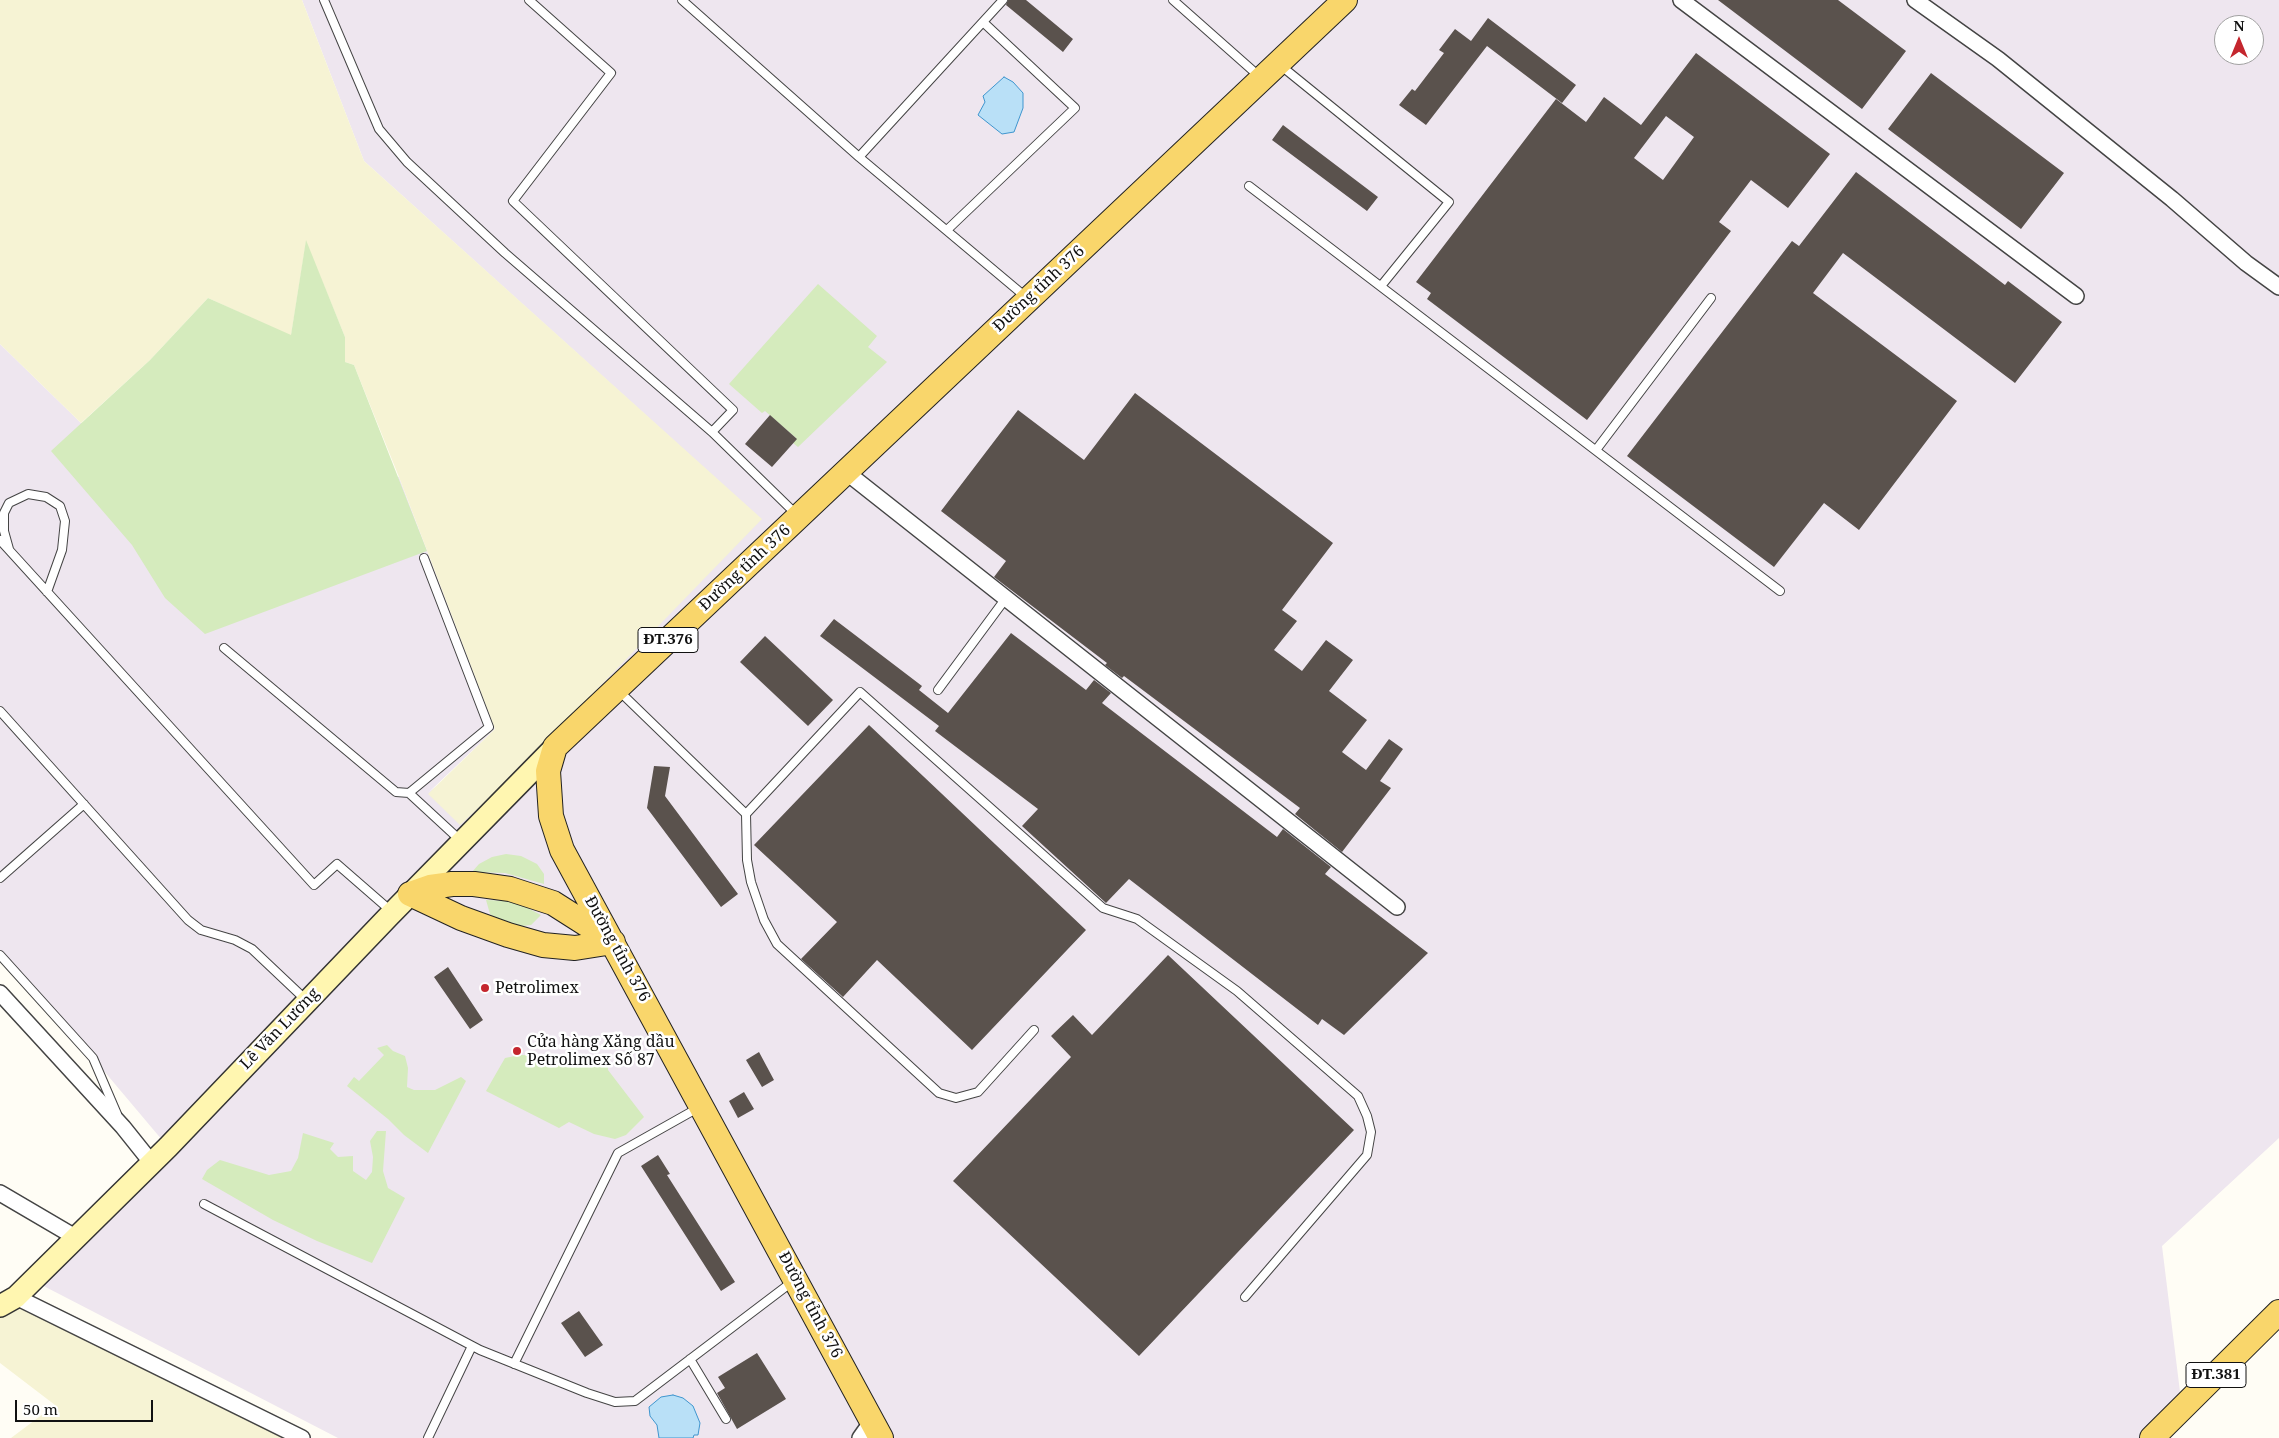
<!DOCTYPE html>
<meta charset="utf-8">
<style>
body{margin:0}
#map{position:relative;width:2279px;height:1438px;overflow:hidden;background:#fffdf5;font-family:"Noto Serif",serif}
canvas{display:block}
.north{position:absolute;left:2214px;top:15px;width:50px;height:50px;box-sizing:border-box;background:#fff;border:1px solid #a0a0a0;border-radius:50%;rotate:0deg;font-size:14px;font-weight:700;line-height:20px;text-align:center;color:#111}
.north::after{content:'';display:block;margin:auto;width:18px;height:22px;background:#c4262e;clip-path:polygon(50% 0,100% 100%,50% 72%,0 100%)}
.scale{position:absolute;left:15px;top:1400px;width:138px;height:22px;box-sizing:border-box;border:2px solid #111;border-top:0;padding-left:6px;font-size:15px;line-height:18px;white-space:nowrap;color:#111;-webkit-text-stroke:4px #fff;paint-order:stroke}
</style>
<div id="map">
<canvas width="2279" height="1438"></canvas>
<div class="north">N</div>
<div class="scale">50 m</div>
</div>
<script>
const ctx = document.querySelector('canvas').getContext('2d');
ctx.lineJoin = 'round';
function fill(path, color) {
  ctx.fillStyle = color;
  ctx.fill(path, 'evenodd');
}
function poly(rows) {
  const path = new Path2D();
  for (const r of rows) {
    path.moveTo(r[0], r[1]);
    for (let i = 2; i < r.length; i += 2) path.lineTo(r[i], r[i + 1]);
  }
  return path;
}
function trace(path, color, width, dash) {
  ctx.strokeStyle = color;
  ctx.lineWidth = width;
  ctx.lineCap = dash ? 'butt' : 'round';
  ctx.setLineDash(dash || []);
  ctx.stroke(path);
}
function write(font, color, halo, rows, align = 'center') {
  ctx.font = font + ' "Noto Serif",serif';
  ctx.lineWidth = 5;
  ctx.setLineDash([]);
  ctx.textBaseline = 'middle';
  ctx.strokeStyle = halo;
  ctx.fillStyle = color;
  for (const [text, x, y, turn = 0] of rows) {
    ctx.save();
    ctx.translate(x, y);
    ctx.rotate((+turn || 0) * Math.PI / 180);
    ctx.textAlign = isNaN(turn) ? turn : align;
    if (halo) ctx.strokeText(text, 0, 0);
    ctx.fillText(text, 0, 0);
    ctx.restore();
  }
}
fill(poly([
 [302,0,2279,0,2279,1138,2162,1246,2181,1400,2151,1438,338,1438,32,1280,168,1147,93,1058,0,955,0,344,81,423,399,477,495,729,428,793,761,519,364,161],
 [2224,25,2254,25,2254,55,2224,55]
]), '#eee6ef');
fill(poly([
 [0,0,302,0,364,161,762,519,512,777,460,825,428,794,495,729,399,477,354,365,345,362,345,337,306,242,291,336,208,298,150,360,81,423,0,344],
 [10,1301,302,1438,11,1438,55,1405,0,1363,0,1306]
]), '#f6f3d4');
fill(poly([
 [306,240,345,337,345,362,354,365,427,551,205,634,165,598,132,545,51,451,150,360,208,298,291,335],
 [818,284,877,336,868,347,887,362,798,447,793,443,796,438,765,411,762,413,729,384],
 [506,854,521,856,537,864,544,874,544,884,505,873,472,872,479,864,492,857],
 [486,900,509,901,526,907,541,915,531,925,522,926,494,917,490,914],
 [387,1045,393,1051,405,1056,408,1068,407,1087,414,1090,435,1090,461,1077,466,1081,428,1153,404,1135,388,1119,347,1086,354,1077,359,1081,384,1055,377,1048],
 [520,1055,608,1056,611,1059,608,1063,608,1070,644,1117,626,1135,615,1139,594,1134,569,1122,559,1128,486,1091,505,1058],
 [377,1131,386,1131,383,1171,388,1188,405,1198,372,1263,317,1241,273,1220,202,1179,207,1170,220,1160,269,1175,291,1171,298,1158,303,1133,334,1143,330,1149,338,1157,353,1156,353,1171,366,1180,372,1172,373,1157,370,1141]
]), '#d5ebbd');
const water = poly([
 [1004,77,1013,82,1023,93,1023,108,1014,132,1002,134,978,115,985,102,983,96,1004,77],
 [673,1395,683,1398,693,1406,700,1423,698,1435,694,1435,693,1438,659,1438,657,1425,650,1416,649,1407,661,1397,673,1395]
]);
fill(water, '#b9e0f7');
trace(water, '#3f96cf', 1);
fill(poly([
 [1008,0,1026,0,1073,39,1063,52,1006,5],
 [1718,0,1838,0,1906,51,1862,109],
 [1488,18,1576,85,1562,103,1487,46,1426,125,1399,105,1412,89,1415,91,1444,53,1439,50,1455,29,1471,41],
 [1696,53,1830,154,1788,208,1751,180,1719,222,1731,231,1587,420,1427,299,1431,293,1416,282,1556,99,1586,122,1604,97,1641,125],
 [1666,116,1694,137,1663,180,1634,158],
 [1931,73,2064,173,2021,229,1888,129],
 [1283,125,1378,197,1367,211,1272,140],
 [1856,172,2005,285,2008,281,2062,322,2015,383,1843,253,1813,293,1957,401,1859,530,1824,503,1774,567,1627,456,1792,241,1799,246],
 [1135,393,1333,543,1282,610,1297,621,1274,650,1302,671,1326,640,1353,660,1329,691,1367,720,1342,752,1366,770,1389,739,1403,749,1380,781,1391,788,1342,852,1295,814,1300,808,1124,676,1122,678,1105,665,1107,663,994,577,1006,561,941,511,1018,410,1084,460],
 [770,415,797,439,772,467,745,444],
 [834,619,922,686,919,690,948,713,1011,633,1086,690,1094,680,1111,693,1102,703,1277,837,1283,829,1331,867,1325,874,1428,953,1344,1035,1322,1019,1318,1025,1129,879,1106,903,1022,826,1038,809,935,731,939,726,820,636],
 [765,636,833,700,808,726,740,662],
 [869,725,1086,930,972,1050,877,960,843,997,801,959,837,922,754,845],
 [654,766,670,767,665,796,738,894,721,907,647,808],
 [1168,955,1354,1130,1139,1356,953,1181,1071,1057,1051,1036,1073,1015,1092,1035],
 [448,967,483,1020,470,1029,434,977],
 [759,1052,774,1080,762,1087,746,1060],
 [744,1092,754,1109,738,1118,729,1101],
 [658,1155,670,1174,667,1175,735,1282,721,1291,641,1166],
 [579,1311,603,1345,585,1357,561,1323],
 [757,1353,786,1399,737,1429,717,1393,725,1388,718,1377]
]), '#5a524d');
const lane = poly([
 [324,0,379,129,407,162,505,253,712,432,797,515],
 [529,0,611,73,513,201,733,410,712,432],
 [682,0,859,157,1027,298],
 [1173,0,1260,77],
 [1280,65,1449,202,1381,286],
 [859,157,1003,0],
 [1249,186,1780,591],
 [947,230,1075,108,983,22],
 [1596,450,1711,298],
 [0,540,314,885,337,864,391,911],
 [9,549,4,531,4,513,9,503,28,494,46,497,60,506,65,521,62,550,47,592],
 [224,648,396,792,409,793,461,841],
 [618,690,746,814,747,860,751,882,764,920,777,944,939,1093,956,1098,978,1092,1034,1030],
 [938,690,1006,598],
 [0,711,188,920,201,930,235,940,252,949,307,1001],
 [409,793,489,727,424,558],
 [746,814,860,692,1103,908,1137,919,1237,991,1358,1096,1367,1116,1371,1132,1367,1155,1245,1297],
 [0,878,84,804],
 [0,955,93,1058,117,1114],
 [204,1204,480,1350,587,1393,615,1402,635,1401,792,1282],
 [690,1359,726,1419],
 [514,1364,618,1153,698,1108],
 [428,1438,472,1346]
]);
const street = poly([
 [1681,0,2076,296],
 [1915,0,1998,59,2172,199,2246,263,2279,287],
 [846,472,1397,907],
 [0,993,123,1127,151,1162],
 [0,1193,75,1237],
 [16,1297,302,1438],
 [860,1438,872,1421]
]);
const secondary = poly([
 [0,1306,16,1297,168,1147,389,916,555,747]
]);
const primary = poly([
 [410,894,430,887,452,884,474,884,510,889,553,903,608,938],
 [410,894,461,918,508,935,543,945,575,948,613,942],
 [881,1438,562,850,551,816,548,771,555,747,1345,0],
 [2152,1438,2279,1312]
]);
trace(lane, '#444', 10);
trace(street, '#444', 18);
trace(secondary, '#333', 24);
trace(primary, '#222', 26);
trace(lane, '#fff', 8);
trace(street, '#fff', 15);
trace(secondary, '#fff6b0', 21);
trace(primary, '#f9d66b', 24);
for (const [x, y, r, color] of [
 [485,988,5,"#c4262e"],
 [517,1051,5,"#c4262e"]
]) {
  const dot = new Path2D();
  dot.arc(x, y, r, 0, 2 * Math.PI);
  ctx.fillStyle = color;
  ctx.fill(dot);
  trace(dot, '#fff', 2);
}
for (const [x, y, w] of [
 [668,640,60],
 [2216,1375,60]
]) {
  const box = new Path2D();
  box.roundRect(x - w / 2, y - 12.5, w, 25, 4);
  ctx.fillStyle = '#fff';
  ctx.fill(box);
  trace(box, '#111', 1);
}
write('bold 15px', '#111', null, [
 ["ĐT.376",668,640],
 ["ĐT.381",2216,1375]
]);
write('16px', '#111', '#fff', [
 ["Đường tỉnh 376",1039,289,-43],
 ["Đường tỉnh 376",745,568,-43],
 ["Đường tỉnh 376",617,949,61],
 ["Lê Văn Lương",280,1029,-46],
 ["Đường tỉnh 376",810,1305,62]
]);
write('16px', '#111', '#fff', [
 ["Petrolimex",495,988],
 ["Cửa hàng Xăng dầu",527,1042],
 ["Petrolimex Số 87",527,1060]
], 'left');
</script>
